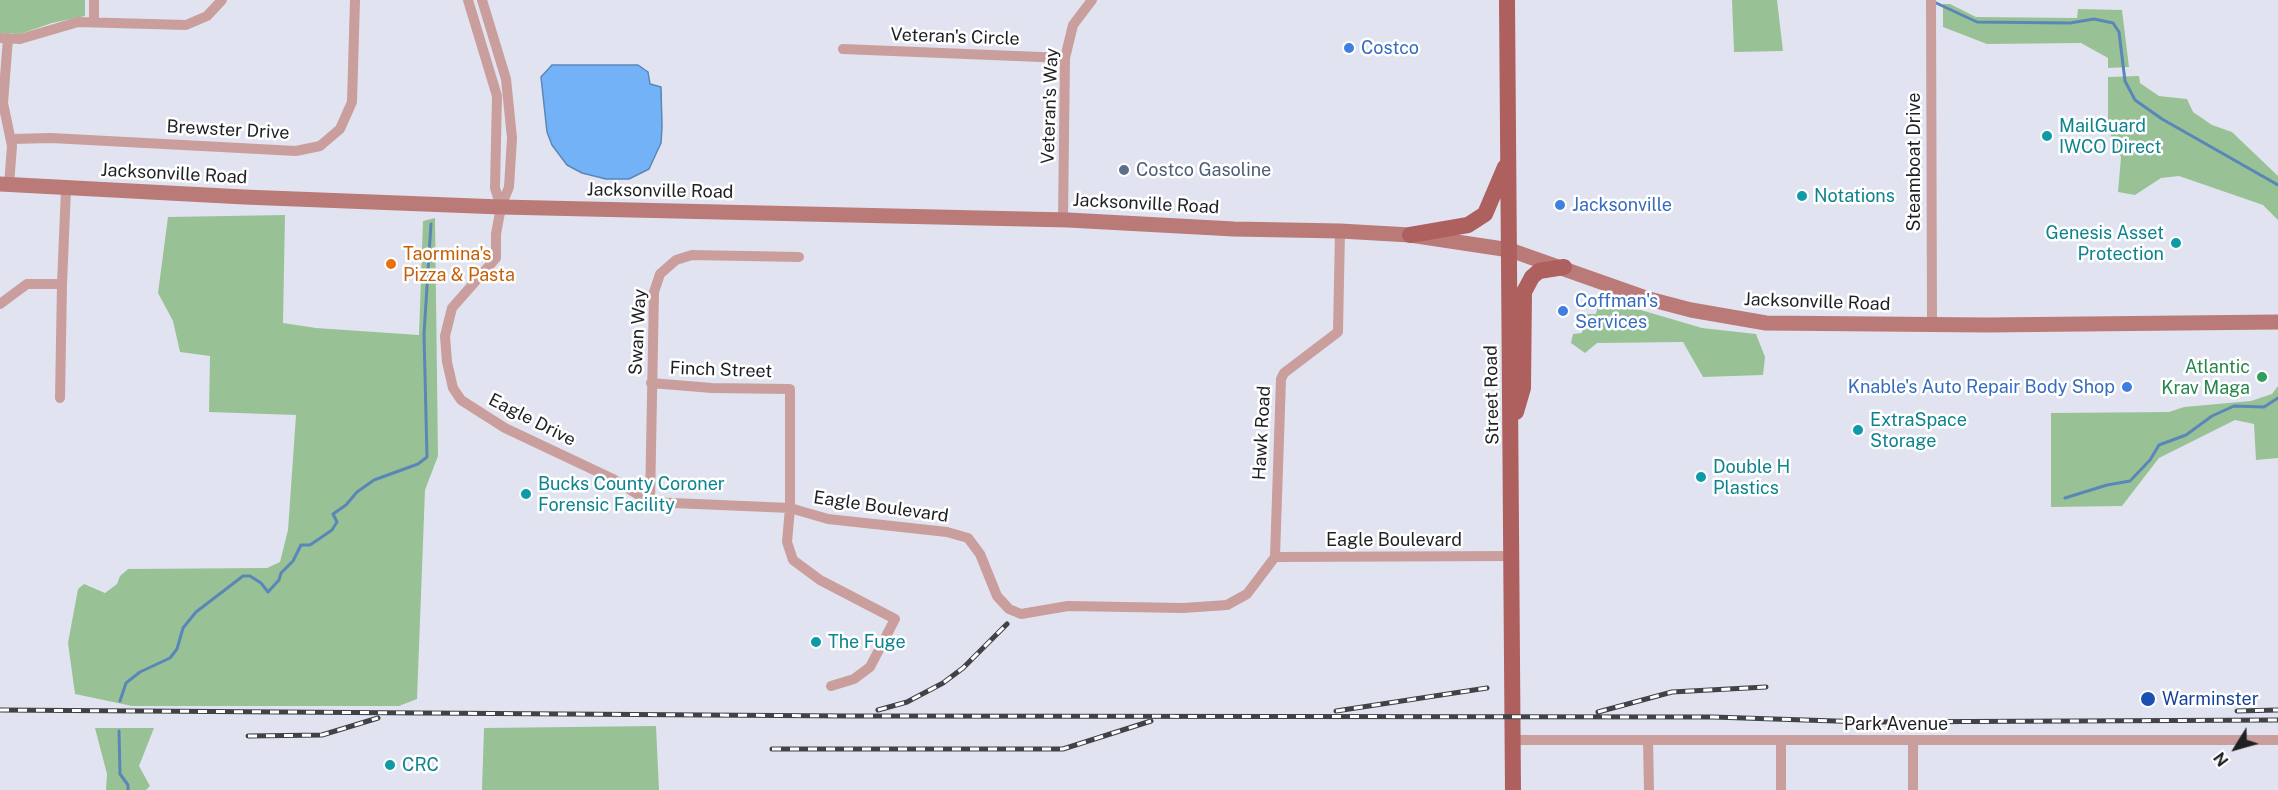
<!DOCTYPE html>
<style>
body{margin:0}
#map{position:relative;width:2278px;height:790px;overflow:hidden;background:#e1e4f0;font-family:"Public Sans",sans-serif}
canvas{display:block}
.north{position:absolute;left:2206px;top:718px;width:60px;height:60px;-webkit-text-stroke:4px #fff;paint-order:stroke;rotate:233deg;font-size:16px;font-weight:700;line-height:24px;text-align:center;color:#1f2024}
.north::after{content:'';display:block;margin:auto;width:21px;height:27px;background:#1f2024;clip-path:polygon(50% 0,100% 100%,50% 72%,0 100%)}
</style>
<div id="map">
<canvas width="2278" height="790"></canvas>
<div class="north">N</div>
</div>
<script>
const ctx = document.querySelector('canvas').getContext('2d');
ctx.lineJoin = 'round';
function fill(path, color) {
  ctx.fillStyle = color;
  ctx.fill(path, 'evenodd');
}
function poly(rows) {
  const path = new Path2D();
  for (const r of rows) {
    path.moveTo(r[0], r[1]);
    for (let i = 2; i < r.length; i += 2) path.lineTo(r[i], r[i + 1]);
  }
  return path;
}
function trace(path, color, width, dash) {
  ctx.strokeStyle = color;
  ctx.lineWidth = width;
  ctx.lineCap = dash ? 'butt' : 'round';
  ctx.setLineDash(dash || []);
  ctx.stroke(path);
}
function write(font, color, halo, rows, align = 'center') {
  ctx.font = font + ' "Public Sans",sans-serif';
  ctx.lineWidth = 5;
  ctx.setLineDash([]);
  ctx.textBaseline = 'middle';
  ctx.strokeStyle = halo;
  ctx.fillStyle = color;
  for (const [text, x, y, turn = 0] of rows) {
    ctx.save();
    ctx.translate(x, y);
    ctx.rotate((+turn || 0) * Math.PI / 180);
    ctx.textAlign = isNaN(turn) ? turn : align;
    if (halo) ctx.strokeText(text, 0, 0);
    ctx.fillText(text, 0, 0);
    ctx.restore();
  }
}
fill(poly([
 [0,0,85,0,85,16,52,23,20,34,0,33],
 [1732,0,1777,0,1783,51,1734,52],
 [1943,4,1950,4,1976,17,2077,18,2078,9,2122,10,2129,67,2108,68,2108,58,2081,43,1987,44,1943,27],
 [2139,76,2140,83,2159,96,2187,99,2193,112,2212,125,2232,132,2278,176,2278,220,2263,205,2179,176,2161,178,2135,195,2118,192,2121,157,2108,129,2108,77],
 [285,215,283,323,316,328,419,335,423,221,435,218,438,456,425,490,417,699,399,706,132,706,75,694,68,643,78,589,84,584,105,593,117,584,120,576,128,569,267,568,280,562,288,530,296,415,209,412,210,356,180,352,173,321,158,293,168,217],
 [1600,298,1702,328,1756,334,1765,357,1763,375,1703,377,1683,342,1597,343,1585,353,1571,343,1573,334,1582,333,1583,314,1596,314],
 [2278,386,2278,458,2256,460,2254,424,2235,420,2159,458,2122,506,2051,507,2051,413,2169,412,2184,407,2251,401,2272,394],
 [656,726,659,790,482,790,484,728],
 [95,728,154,728,139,766,150,786,146,790,106,790,107,774]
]), '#98c296');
const water = poly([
 [552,65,638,65,648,72,650,84,661,87,662,127,661,143,649,169,629,179,606,179,582,173,567,165,552,145,547,132,541,77,552,65]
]);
fill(water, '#74b2f7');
trace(water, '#5a86b8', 1.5);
trace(poly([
 [1934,2,1977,22,2070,23,2094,19,2113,23,2119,32,2125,81,2135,100,2162,119,2278,185],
 [2065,498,2107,485,2130,481,2150,460,2159,445,2186,435,2212,416,2234,406,2264,407,2278,398],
 [120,701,126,683,140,672,170,658,177,649,183,628,196,612,243,576,250,576,261,583,268,592,279,580,281,573,293,561,301,545,310,545,332,530,337,522,333,514,346,505,357,492,374,480,418,464,427,457,424,334,431,224],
 [119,731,120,774,128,785,128,790]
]), '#5a86b8', 3);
trace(poly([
 [468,0,497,96,495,188,501,207],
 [482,0,506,79,512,138,509,187,501,207,496,234,496,258,452,308,445,336,447,362,453,388,461,400,505,428,613,479,650,502,790,508,828,519,947,532,968,538,980,554,997,596,1009,609,1021,614,1068,606,1183,608,1227,605,1247,594,1275,557],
 [1931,0,1932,325],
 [94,22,94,0],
 [0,38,20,39,78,22,186,25,207,16,222,0],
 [8,38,3,103,12,146,9,185],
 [843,49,1065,58],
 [12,139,51,138,296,151,320,146,340,129,352,102,355,0],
 [1063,219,1065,58,1073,25,1092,0],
 [0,304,27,284,62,284,66,189],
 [651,383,712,388,790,389,790,508,787,542,793,560,820,580,895,619,870,667,854,679,831,686],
 [60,398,62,284],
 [650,502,654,292,660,274,676,260,692,255,799,257],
 [1275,557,1281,379,1284,373,1338,332,1340,231],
 [1275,557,1513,556],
 [1513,740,2278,740],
 [1648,740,1649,790],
 [1913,740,1913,790],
 [1781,741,1781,790]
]), '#ca9e9c', 10);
trace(poly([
 [0,184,244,197,501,207,1068,220,1234,229,1340,231,1410,235,1510,250,1649,299,1691,310,1766,323,1986,325,2278,322]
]), '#ba7a78', 15);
trace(poly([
 [1507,0,1513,790],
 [1410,235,1468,225,1485,214,1505,167],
 [1516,412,1523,388,1524,292,1532,277,1539,271,1564,267]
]), '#ae605f', 16);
const rail = poly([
 [0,710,847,716,1713,717,1866,722,2278,720],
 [878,710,907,702,943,683,963,668,1007,624],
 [1336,711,1487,688],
 [2237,711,2278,710],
 [1598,712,1672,692,1766,687],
 [248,736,322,735,378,718],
 [772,749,1063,749,1151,721]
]);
trace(rail, '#404247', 5);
trace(rail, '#fff', 3, [9]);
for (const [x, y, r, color] of [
 [1349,48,6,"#3f7fe0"],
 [2047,136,6,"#0f9aa8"],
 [1124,170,6,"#5c6f8a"],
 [1802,196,6,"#0f9aa8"],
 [1560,205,6,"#3f7fe0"],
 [2176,243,6,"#0f9aa8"],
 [391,264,6,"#e8710a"],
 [1563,311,6,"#3f7fe0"],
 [2262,377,6,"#2e9e5b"],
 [2127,387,6,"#3f7fe0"],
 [1858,430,6,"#0f9aa8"],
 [1701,477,6,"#0f9aa8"],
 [526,494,6,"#0f9aa8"],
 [816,642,6,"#0f9aa8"],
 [2148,699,8,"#1a4fb4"],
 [390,765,6,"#0f9aa8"]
]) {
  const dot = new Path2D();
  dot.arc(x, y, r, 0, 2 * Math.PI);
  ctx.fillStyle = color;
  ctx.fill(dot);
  trace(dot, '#fff', 2);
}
write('18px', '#1f2024', '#fff', [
 ["Veteran's Circle",955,37,2],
 ["Veteran's Way",1050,106,-88],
 ["Brewster Drive",228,130,3],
 ["Steamboat Drive",1914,162,-90],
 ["Jacksonville Road",174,174,3],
 ["Jacksonville Road",660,191,1],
 ["Jacksonville Road",1146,204,3],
 ["Jacksonville Road",1817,302,2],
 ["Swan Way",638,332,-87],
 ["Finch Street",721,370,2],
 ["Street Road",1492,395,-91],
 ["Eagle Drive",532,420,27],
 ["Hawk Road",1262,433,-87],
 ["Eagle Boulevard",881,507,8],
 ["Eagle Boulevard",1394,540],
 ["Park Avenue",1896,724]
]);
write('18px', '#366cbe', '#fff', [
 ["Costco",1361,48],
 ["Jacksonville",1572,205],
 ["Coffman's",1575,301],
 ["Services",1575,322],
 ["Knable's Auto Repair Body Shop",2115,387,"right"]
], 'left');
write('18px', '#0d838f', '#fff', [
 ["MailGuard",2059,126],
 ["IWCO Direct",2059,147],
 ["Notations",1814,196],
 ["Genesis Asset",2164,233,"right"],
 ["Protection",2164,254,"right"],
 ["ExtraSpace",1870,420],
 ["Storage",1870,441],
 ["Double H",1713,467],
 ["Plastics",1713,488],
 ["Bucks County Coroner",538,484],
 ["Forensic Facility",538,505],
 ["The Fuge",828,642],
 ["CRC",402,765]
], 'left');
write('18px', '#4e5e75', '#fff', [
 ["Costco Gasoline",1136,170]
], 'left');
write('18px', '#c56008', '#fff', [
 ["Taormina's",403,254],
 ["Pizza & Pasta",403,275]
], 'left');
write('18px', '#27864d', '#fff', [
 ["Atlantic",2250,367],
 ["Krav Maga",2250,388]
], 'right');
write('18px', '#164399', '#fff', [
 ["Warminster",2162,699]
], 'left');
</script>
